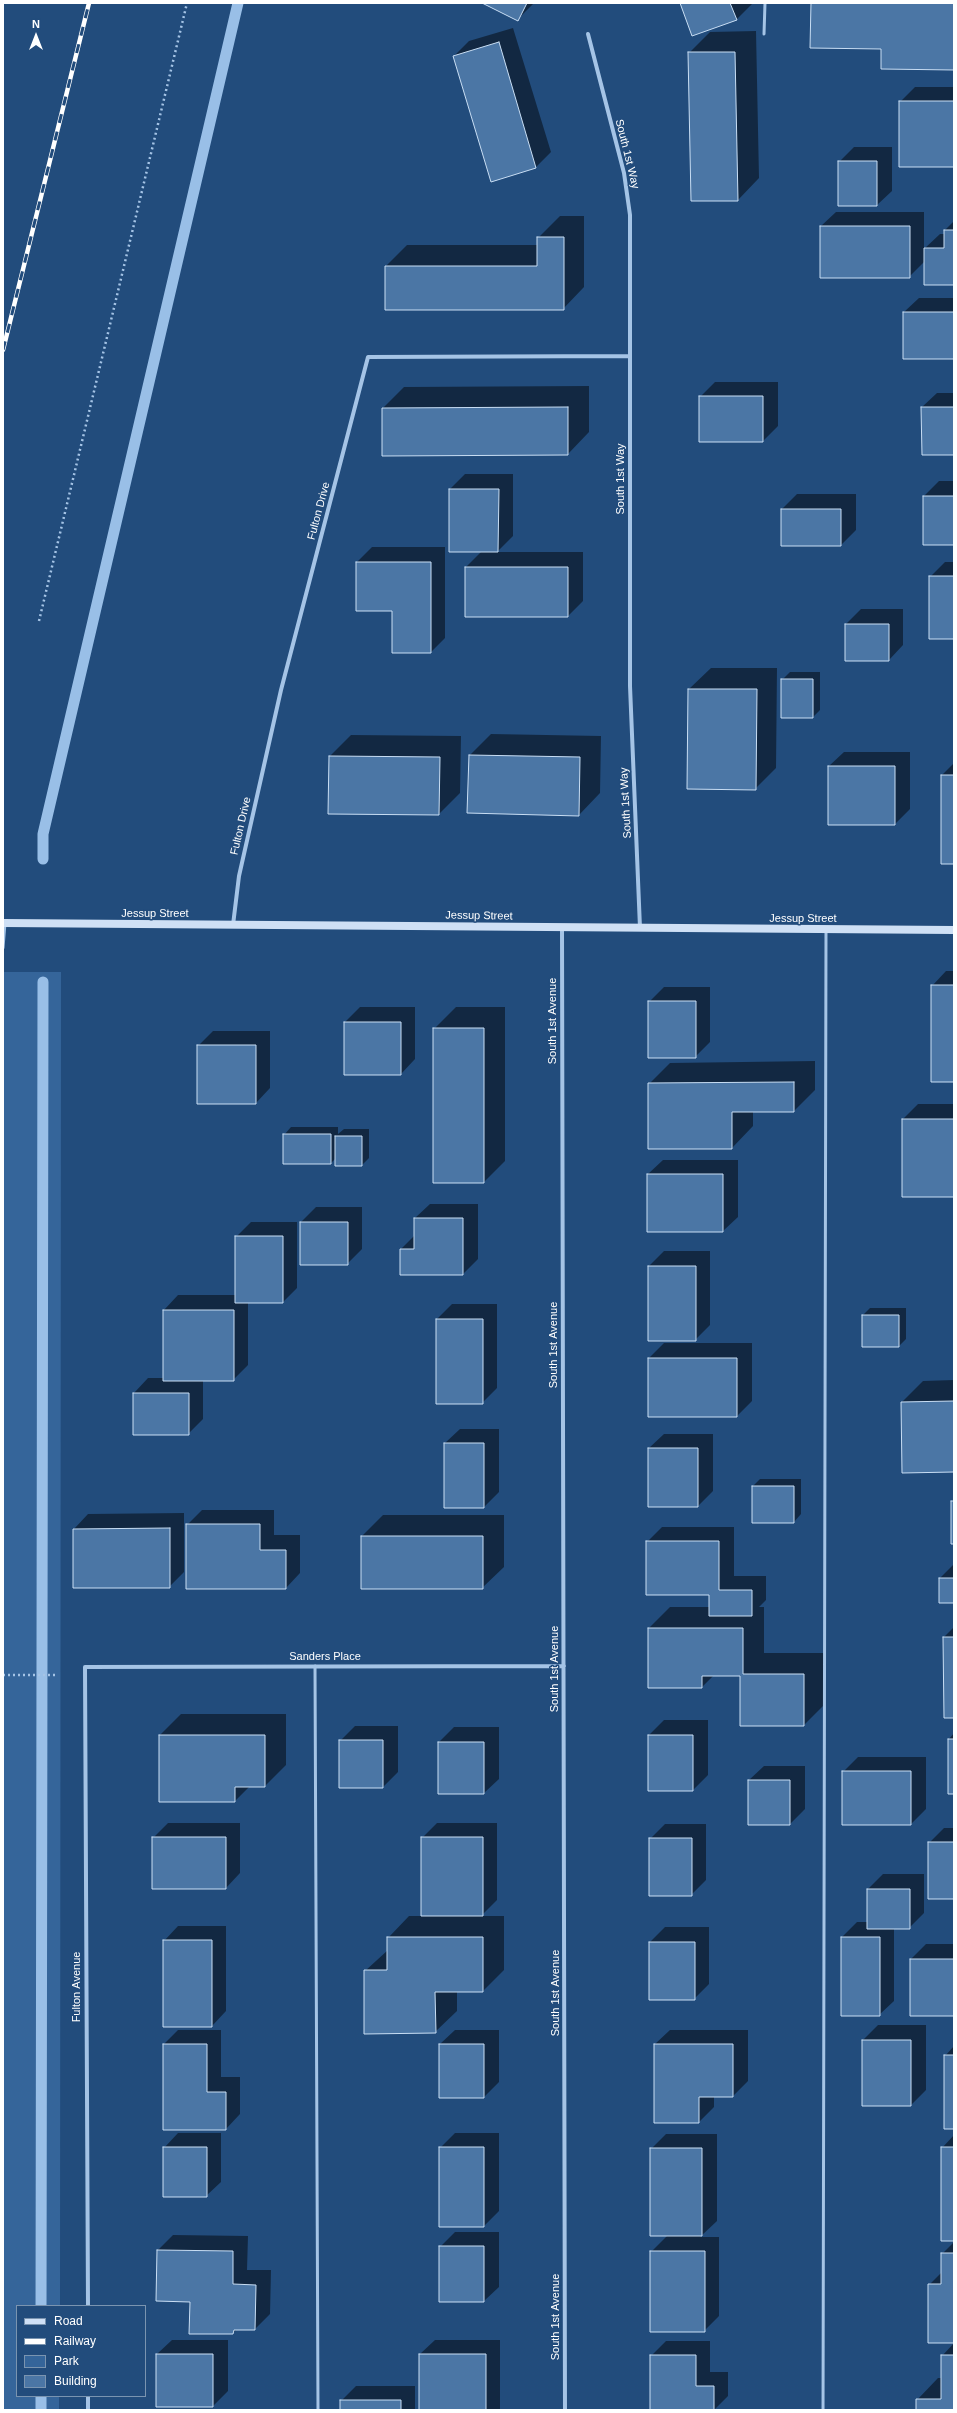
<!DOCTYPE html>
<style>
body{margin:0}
#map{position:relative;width:957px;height:2413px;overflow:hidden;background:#224c7c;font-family:Arial,sans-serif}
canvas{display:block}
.frame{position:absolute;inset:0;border:4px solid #fff;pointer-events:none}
.legend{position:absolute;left:16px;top:2305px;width:130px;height:92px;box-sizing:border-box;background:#224c7c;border:1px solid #7a94b0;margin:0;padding:5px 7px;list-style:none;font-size:12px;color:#fff}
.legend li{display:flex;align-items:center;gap:8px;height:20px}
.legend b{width:20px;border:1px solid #7a94b0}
.north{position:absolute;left:16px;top:16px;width:40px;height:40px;-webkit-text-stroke:3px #224c7c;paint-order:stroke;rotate:0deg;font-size:11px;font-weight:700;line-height:16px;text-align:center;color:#fff}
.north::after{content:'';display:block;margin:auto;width:14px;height:18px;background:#fff;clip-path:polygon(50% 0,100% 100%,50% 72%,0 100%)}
</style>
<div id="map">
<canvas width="957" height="2413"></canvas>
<div class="frame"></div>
<ul class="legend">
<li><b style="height:5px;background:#cfe0f5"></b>Road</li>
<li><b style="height:5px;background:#fff"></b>Railway</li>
<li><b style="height:11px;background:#35659a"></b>Park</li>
<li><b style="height:11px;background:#4b76a5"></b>Building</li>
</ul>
<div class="north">N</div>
</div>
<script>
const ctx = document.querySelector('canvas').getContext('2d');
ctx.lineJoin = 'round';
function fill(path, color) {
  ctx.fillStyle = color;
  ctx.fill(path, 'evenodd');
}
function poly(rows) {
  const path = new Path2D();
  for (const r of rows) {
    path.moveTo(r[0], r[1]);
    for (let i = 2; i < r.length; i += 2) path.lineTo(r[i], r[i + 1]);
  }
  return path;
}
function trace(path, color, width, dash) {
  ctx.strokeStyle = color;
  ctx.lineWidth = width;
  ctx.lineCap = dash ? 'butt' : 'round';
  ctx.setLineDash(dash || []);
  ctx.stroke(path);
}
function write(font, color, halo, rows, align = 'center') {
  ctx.font = font + ' Arial,sans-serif';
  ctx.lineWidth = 3;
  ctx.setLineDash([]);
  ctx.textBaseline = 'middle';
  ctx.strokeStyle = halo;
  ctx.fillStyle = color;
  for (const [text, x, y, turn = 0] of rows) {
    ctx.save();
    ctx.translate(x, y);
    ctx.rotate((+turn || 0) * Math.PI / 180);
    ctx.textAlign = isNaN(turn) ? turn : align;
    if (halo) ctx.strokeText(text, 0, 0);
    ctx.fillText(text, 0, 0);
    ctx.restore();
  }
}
fill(poly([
 [3,972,61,972,60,2306,17,2306,17,2396,59,2396,59,2410,3,2410]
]), '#35659a');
fill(poly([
 [485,3,534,3,517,20],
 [681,3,753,3,736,20],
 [513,28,551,152,536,167,492,181,454,56,469,41],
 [756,31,759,178,738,200,689,53,710,32],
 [915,87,954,87,954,166,900,102],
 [854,147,892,147,892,191,877,205,839,205,839,162],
 [836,212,924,212,924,249,940,234,945,234,945,230,954,221,954,284,925,261,909,277,821,226],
 [560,216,584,216,584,287,563,309,386,309,386,266,407,245,538,245,538,238],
 [919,298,954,298,954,358,904,312],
 [715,382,778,382,778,426,763,441,700,397],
 [589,386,589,432,568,454,383,408,404,387],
 [937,393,954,393,954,454,922,407],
 [465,474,513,474,513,536,497,552,583,552,583,601,568,616,466,567,482,551,450,489],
 [939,481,954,481,954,544,924,496],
 [797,494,856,494,856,530,841,545,782,509],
 [372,547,445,547,445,638,431,652,393,610,357,562],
 [945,562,954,562,954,638,930,577],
 [861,609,903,609,903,645,889,660,846,624],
 [711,668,777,668,776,768,755,789,689,689],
 [790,672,820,672,820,710,813,717,782,680],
 [491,734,601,736,600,793,579,815,470,755],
 [351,735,461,736,460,793,439,814,330,756],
 [844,752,910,752,910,809,895,824,829,766],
 [954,763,954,863,942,775],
 [946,971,954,971,954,1081,932,986],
 [664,987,710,987,710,1042,695,1057,649,1002],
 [360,1007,415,1007,415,1059,401,1074,345,1022],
 [456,1007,505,1007,505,1161,484,1182,434,1029],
 [213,1031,270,1031,270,1088,256,1103,198,1046],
 [815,1061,815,1090,794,1111,753,1111,753,1126,732,1148,649,1084,670,1063],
 [918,1104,954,1104,954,1196,903,1119],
 [291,1127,338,1127,338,1134,344,1129,369,1129,369,1158,362,1165,336,1158,331,1163,284,1135],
 [663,1160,738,1160,738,1217,723,1231,648,1174],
 [430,1204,478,1204,478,1259,463,1274,401,1274,401,1249,415,1235,415,1218],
 [316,1207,362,1207,362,1249,347,1264,301,1222],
 [251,1222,297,1222,297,1288,283,1302,248,1302,248,1365,233,1380,203,1380,203,1419,188,1434,134,1393,148,1378,164,1378,164,1310,178,1295,236,1295,236,1237],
 [664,1251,710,1251,710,1325,695,1340,649,1266],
 [452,1304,497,1304,497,1388,482,1403,437,1403,437,1319],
 [870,1308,906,1308,906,1339,899,1346,863,1315],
 [664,1343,752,1343,752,1401,737,1416,649,1416,649,1358],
 [954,1380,954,1471,903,1472,902,1402,923,1381],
 [460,1429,499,1429,499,1492,484,1507,445,1443],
 [664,1434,713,1434,713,1491,698,1506,649,1506,649,1448],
 [760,1479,801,1479,801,1514,794,1522,753,1486],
 [202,1510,274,1510,274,1535,300,1535,300,1573,286,1588,187,1525],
 [184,1513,184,1572,169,1587,74,1587,74,1529,88,1514],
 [383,1515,504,1515,504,1567,482,1588,362,1536],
 [662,1527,734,1527,734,1576,766,1576,766,1600,759,1607,764,1607,764,1653,825,1653,825,1704,804,1725,741,1675,714,1675,702,1687,649,1628,670,1607,710,1607,710,1594,647,1542],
 [954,1564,954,1602,940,1602,940,1578],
 [954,1627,954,1717,944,1637],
 [181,1714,286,1714,286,1765,265,1786,250,1786,235,1801,160,1735],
 [664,1720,708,1720,708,1775,693,1790,649,1735],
 [355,1726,398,1726,398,1772,383,1787,340,1741],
 [454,1727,499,1727,499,1779,484,1793,439,1742],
 [954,1733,954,1793,949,1793,949,1739],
 [858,1757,926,1757,926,1809,911,1824,843,1772],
 [764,1766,805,1766,805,1809,790,1824,749,1780],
 [168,1823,240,1823,240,1873,226,1888,153,1838],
 [437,1823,497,1823,497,1900,481,1916,504,1916,504,1970,483,1991,457,1991,457,2011,435,2032,365,1971,388,1950,388,1938,409,1916,422,1916,422,1838],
 [665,1824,706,1824,706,1880,691,1895,650,1839],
 [944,1828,954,1828,954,1898,929,1843],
 [883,1874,924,1874,924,1913,909,1928,894,1928,894,2001,879,2015,842,2015,842,1937,857,1922,868,1922,868,1889],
 [178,1926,226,1926,226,2011,212,2026,164,1941],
 [665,1927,709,1927,709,1984,694,1999,650,1999,650,1942],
 [926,1944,954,1944,954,2015,911,2015,911,1959],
 [878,2025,926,2025,926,2090,911,2105,863,2040],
 [178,2030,221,2030,221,2077,240,2077,240,2114,226,2129,164,2044],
 [455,2030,499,2030,499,2082,484,2097,440,2044],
 [670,2030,748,2030,748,2081,733,2096,714,2096,714,2107,699,2122,655,2122,655,2044],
 [954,2046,954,2128,945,2056],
 [178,2133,221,2133,221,2182,206,2196,164,2148],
 [455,2133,499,2133,499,2211,484,2226,440,2148],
 [666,2134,717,2134,717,2221,700,2237,719,2237,719,2316,704,2331,651,2252,668,2235,651,2149],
 [954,2135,954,2240,942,2148],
 [455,2232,499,2232,499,2287,484,2301,440,2247],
 [173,2235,248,2236,247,2270,271,2270,270,2314,255,2329,237,2329,233,2333,191,2301,158,2250],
 [954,2242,954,2342,929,2285,942,2272,942,2254],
 [172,2340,228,2340,228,2391,213,2406,157,2354],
 [435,2340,500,2340,500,2410,420,2410,420,2354],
 [666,2341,710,2341,710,2372,728,2372,728,2396,714,2410,651,2410,651,2356],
 [954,2343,954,2410,917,2410,917,2400,938,2378,942,2378,942,2356],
 [356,2386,415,2386,415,2410,341,2410,341,2401]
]), '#0007');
trace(poly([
 [43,859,43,834,238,3],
 [41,2306,43,982],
 [41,2410,41,2396]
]), '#99bfe7', 11);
const building = poly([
 [482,3,527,3,518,21,482,3],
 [680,3,730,3,737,20,692,36,680,3],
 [811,3,954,3,954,70,881,69,881,49,810,48,811,3],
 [499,42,536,168,491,182,453,56,499,42],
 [688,52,735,52,738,201,691,201,688,52],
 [899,101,954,101,954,167,899,167,899,101],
 [838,161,877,161,877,206,838,206,838,161],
 [820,226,910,226,910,278,820,278,820,226],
 [944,230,954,230,954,285,924,285,924,248,944,248,944,230],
 [537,237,564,237,564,310,385,310,385,266,537,266,537,237],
 [903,312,954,312,954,359,903,359,903,312],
 [699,396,763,396,763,442,699,442,699,396],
 [568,407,568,455,382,456,382,408,568,407],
 [921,407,954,407,954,455,922,455,921,407],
 [449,489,499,489,498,552,449,552,449,489],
 [923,496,954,496,954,545,923,545,923,496],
 [781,509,841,509,841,546,781,546,781,509],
 [356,562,431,562,431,653,392,653,392,611,356,611,356,562],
 [465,567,568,567,568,617,465,617,465,567],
 [929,576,954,576,954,639,929,639,929,576],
 [845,624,889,624,889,661,845,661,845,624],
 [781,679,813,679,813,718,781,718,781,679],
 [688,689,757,689,756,790,687,789,688,689],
 [469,755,580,757,579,816,467,813,469,755],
 [329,756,440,757,439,815,328,814,329,756],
 [828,766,895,766,895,825,828,825,828,766],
 [941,775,954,775,954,864,941,864,941,775],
 [931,985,954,985,954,1082,931,1082,931,985],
 [648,1001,696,1001,696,1058,648,1058,648,1001],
 [344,1022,401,1022,401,1075,344,1075,344,1022],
 [433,1028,484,1028,484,1183,433,1183,433,1028],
 [197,1045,256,1045,256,1104,197,1104,197,1045],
 [794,1082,794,1112,732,1112,732,1149,648,1149,648,1083,794,1082],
 [902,1119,954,1119,954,1197,902,1197,902,1119],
 [283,1134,331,1134,331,1164,283,1164,283,1134],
 [335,1136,362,1136,362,1166,335,1166,335,1136],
 [647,1174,723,1174,723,1232,647,1232,647,1174],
 [414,1218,463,1218,463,1275,400,1275,400,1249,414,1249,414,1218],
 [300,1222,348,1222,348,1265,300,1265,300,1222],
 [235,1236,283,1236,283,1303,235,1303,235,1236],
 [648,1266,696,1266,696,1341,648,1341,648,1266],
 [163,1310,234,1310,234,1381,163,1381,163,1310],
 [862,1315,899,1315,899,1347,862,1347,862,1315],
 [436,1319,483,1319,483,1404,436,1404,436,1319],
 [648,1358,737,1358,737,1417,648,1417,648,1358],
 [133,1393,189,1393,189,1435,133,1435,133,1393],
 [954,1401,954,1472,902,1473,901,1402,954,1401],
 [444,1443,484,1443,484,1508,444,1508,444,1443],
 [648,1448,698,1448,698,1507,648,1507,648,1448],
 [752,1486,794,1486,794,1523,752,1523,752,1486],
 [951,1501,954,1501,954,1544,951,1544,951,1501],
 [186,1524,260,1524,260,1550,286,1550,286,1589,186,1589,186,1524],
 [170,1528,170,1588,73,1588,73,1529,170,1528],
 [361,1536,483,1536,483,1589,361,1589,361,1536],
 [646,1541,719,1541,719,1590,752,1590,752,1616,709,1616,709,1595,646,1595,646,1541],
 [939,1578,954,1578,954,1603,939,1603,939,1578],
 [648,1628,743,1628,743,1674,804,1674,804,1726,740,1726,740,1676,702,1676,702,1688,648,1688,648,1628],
 [943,1637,954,1637,954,1718,944,1718,943,1637],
 [159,1735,265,1735,265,1787,235,1787,235,1802,159,1802,159,1735],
 [648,1735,693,1735,693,1791,648,1791,648,1735],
 [948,1739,954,1739,954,1794,948,1794,948,1739],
 [339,1740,383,1740,383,1788,339,1788,339,1740],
 [438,1742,484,1742,484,1794,438,1794,438,1742],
 [842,1771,911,1771,911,1825,842,1825,842,1771],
 [748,1780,790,1780,790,1825,748,1825,748,1780],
 [152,1837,226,1837,226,1889,152,1889,152,1837],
 [421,1837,483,1837,483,1916,421,1916,421,1837],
 [649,1838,692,1838,692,1896,649,1896,649,1838],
 [928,1842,954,1842,954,1899,928,1899,928,1842],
 [867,1889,910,1889,910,1929,867,1929,867,1889],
 [387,1937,483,1937,483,1992,435,1992,436,2033,364,2034,364,1970,387,1970,387,1937],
 [841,1937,880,1937,880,2016,841,2016,841,1937],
 [163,1940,212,1940,212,2027,163,2027,163,1940],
 [649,1942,695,1942,695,2000,649,2000,649,1942],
 [910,1959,954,1959,954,2016,910,2016,910,1959],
 [862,2040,911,2040,911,2106,862,2106,862,2040],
 [163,2044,207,2044,207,2092,226,2092,226,2130,163,2130,163,2044],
 [439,2044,484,2044,484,2098,439,2098,439,2044],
 [654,2044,733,2044,733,2097,699,2097,699,2123,654,2123,654,2044],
 [944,2055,954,2055,954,2129,944,2129,944,2055],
 [163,2147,207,2147,207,2197,163,2197,163,2147],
 [439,2147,484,2147,484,2227,439,2227,439,2147],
 [941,2147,954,2147,954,2241,941,2241,941,2147],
 [650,2148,702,2148,702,2236,650,2236,650,2148],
 [439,2246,484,2246,484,2302,439,2302,439,2246],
 [157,2250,233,2251,233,2284,256,2285,255,2330,234,2330,233,2334,189,2334,190,2302,156,2301,157,2250],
 [650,2251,705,2251,705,2332,650,2332,650,2251],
 [941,2253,954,2253,954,2343,928,2343,928,2284,941,2284,941,2253],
 [156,2354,213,2354,213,2407,156,2407,156,2354],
 [419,2354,486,2354,486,2410,419,2410,419,2354],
 [650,2355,696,2355,696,2386,714,2386,714,2410,650,2410,650,2355],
 [941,2355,954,2355,954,2410,916,2410,916,2399,941,2399,941,2355],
 [340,2400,401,2400,401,2410,340,2410,340,2400]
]);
fill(building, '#4b76a5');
trace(building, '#c9def4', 1);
trace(poly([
 [39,621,187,3],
 [3,1675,55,1675]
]), '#a5c4e6', 2.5, [2, 3]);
trace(poly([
 [764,34,765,3],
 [3,948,5,923],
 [315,1666,318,2410],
 [823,2410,826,930]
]), '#a5c4e6', 3);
trace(poly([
 [588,34,624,173,630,215,630,686,640,928],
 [233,925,239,876,281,690,368,357,630,356],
 [562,928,565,2410],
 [88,2306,85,1667,564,1666],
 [88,2396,88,2410]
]), '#a5c4e6', 4);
trace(poly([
 [3,923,954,930]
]), '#cfe0f5', 8);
const rail = poly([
 [3,350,89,3]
]);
trace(rail, '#fff', 4.5);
trace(rail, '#224c7c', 3, [9]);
write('11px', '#fff', '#224c7c', [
 ["South 1st Way",627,154,76],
 ["South 1st Way",621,479,-90],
 ["Fulton Drive",319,511,-75],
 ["South 1st Way",626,803,-93],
 ["Fulton Drive",241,826,-77],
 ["Jessup Street",155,914],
 ["Jessup Street",479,916,1],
 ["Jessup Street",803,919],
 ["South 1st Avenue",553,1021,-90],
 ["South 1st Avenue",554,1345,-90],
 ["Sanders Place",325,1657],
 ["South 1st Avenue",555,1669,-90],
 ["Fulton Avenue",77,1987,-90],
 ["South 1st Avenue",556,1993,-90],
 ["South 1st Avenue",556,2317,-90]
]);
</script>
